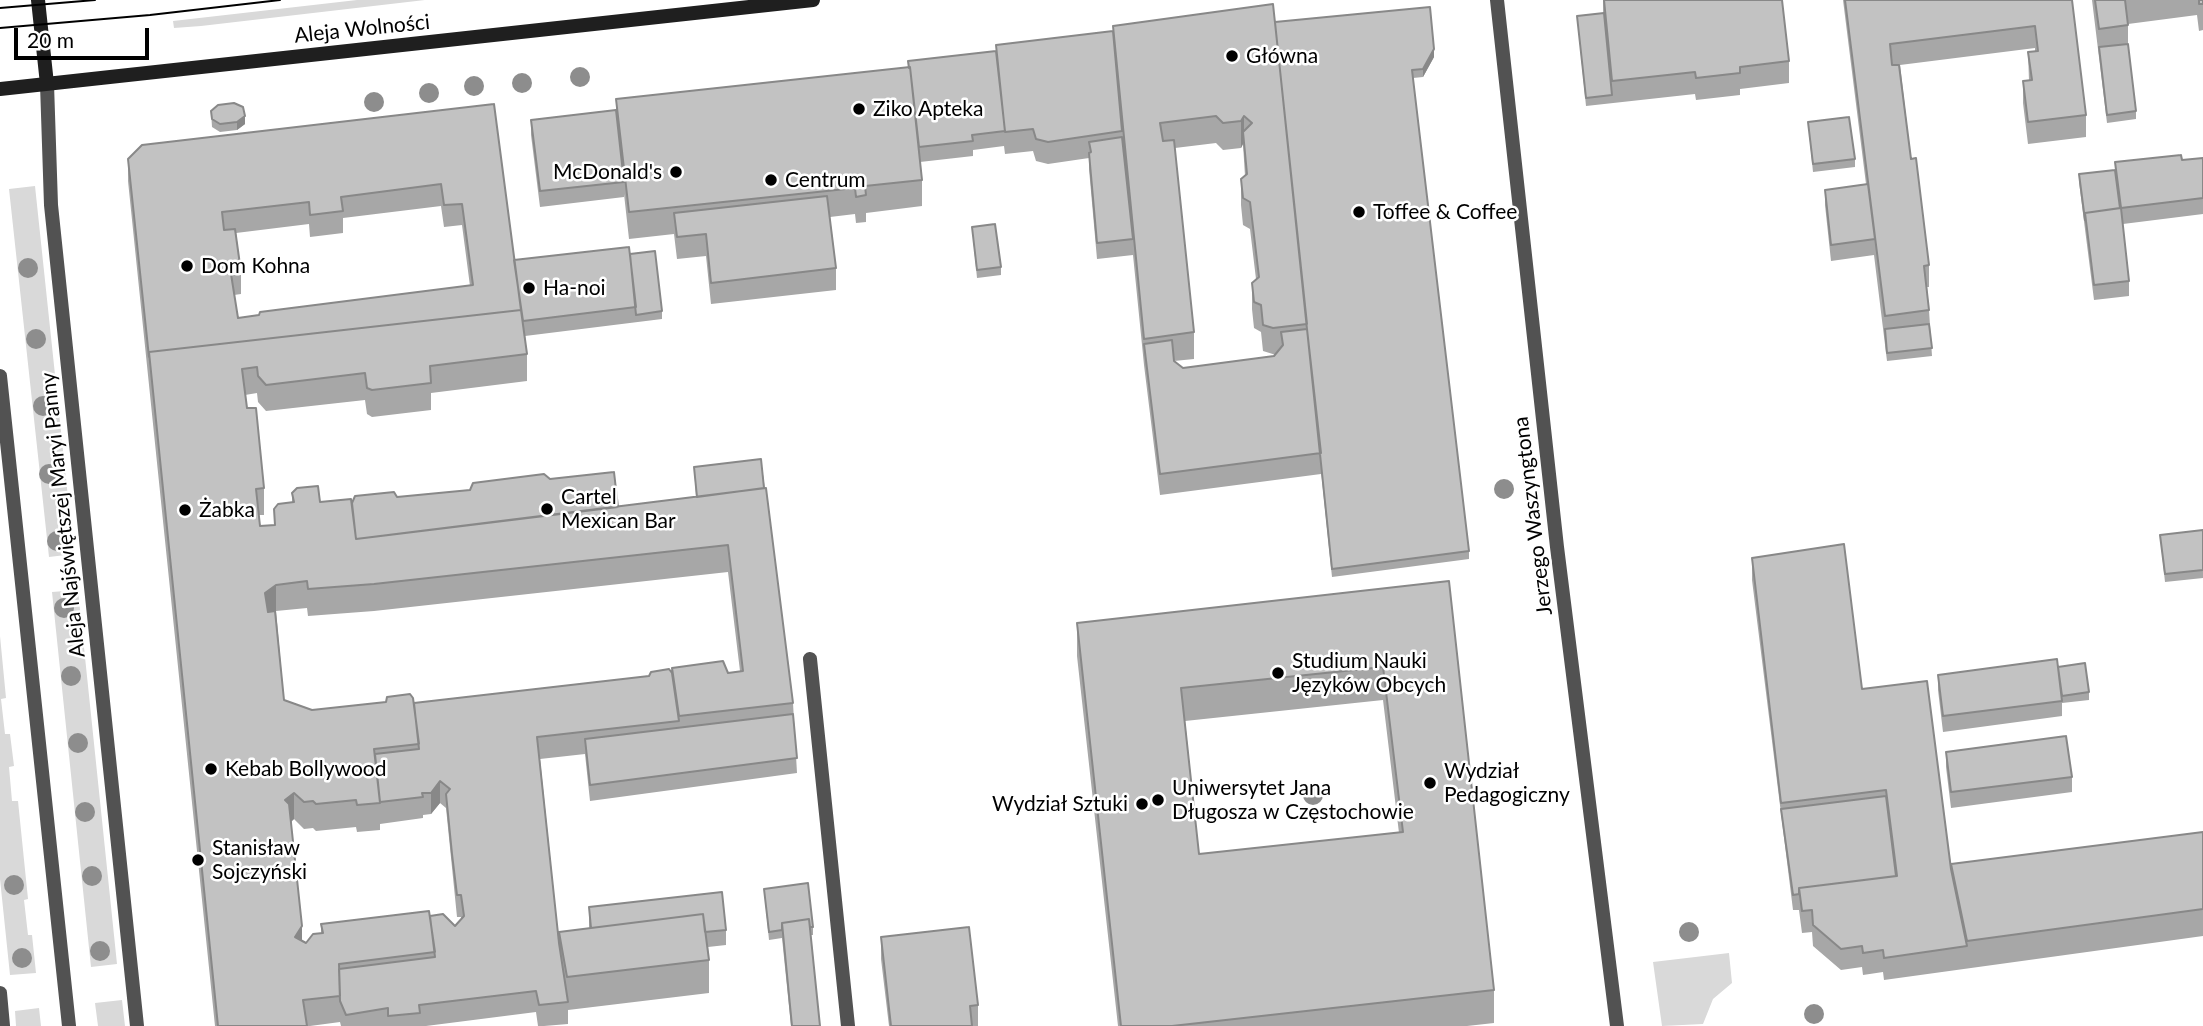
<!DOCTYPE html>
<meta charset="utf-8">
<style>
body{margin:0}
#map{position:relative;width:2203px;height:1026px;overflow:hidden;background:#fff;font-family:Lato,sans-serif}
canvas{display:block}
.scale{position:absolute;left:14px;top:28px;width:135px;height:32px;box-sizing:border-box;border:4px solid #000;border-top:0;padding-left:9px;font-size:21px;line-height:24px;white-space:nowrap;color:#000;-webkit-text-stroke:5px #fff;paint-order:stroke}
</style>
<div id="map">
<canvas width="2203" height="1026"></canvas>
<div class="scale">20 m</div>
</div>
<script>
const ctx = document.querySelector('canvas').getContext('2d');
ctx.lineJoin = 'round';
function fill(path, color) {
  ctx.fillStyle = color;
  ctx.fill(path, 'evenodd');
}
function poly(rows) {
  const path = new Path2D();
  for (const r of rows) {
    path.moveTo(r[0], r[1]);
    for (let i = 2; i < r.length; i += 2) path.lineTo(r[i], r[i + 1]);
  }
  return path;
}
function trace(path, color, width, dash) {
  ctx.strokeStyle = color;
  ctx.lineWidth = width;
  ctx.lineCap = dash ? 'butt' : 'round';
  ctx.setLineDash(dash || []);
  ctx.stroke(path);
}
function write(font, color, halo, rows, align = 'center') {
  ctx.font = font + ' Lato,sans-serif';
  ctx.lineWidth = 5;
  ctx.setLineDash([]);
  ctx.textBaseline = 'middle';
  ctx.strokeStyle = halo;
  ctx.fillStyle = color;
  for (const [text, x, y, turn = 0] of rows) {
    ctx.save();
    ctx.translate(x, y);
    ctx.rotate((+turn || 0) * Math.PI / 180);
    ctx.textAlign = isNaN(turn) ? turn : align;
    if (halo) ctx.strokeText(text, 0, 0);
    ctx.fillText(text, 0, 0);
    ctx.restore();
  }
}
fill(poly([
 [357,0,425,0,201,26,174,28,173,21],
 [35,186,74,554,49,557,9,189],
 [78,590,117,964,91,967,52,592],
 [0,636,6,698,1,699,5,734,10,734,14,766,9,767,12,801,18,801,28,899,24,900,28,935,32,935,36,973,10,975,0,879],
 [1729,953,1732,983,1713,999,1703,1024,1662,1026,1653,962],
 [122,1000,125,1026,98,1026,95,1003],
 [39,1008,41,1026,16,1026,15,1011]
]), '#d9d9d9');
trace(poly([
 [810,659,848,1026]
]), '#525252', 14);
trace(poly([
 [1497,0,1557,547,1617,1026],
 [47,84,51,205,137,1026],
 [0,376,69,1026],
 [0,993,3,1026]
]), '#525252', 14);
trace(poly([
 [38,0,47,84],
 [0,89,813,0]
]), '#1f1f1f', 14);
trace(poly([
 [0,8,95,0],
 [0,28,150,15,280,0]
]), '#000', 2);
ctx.fillStyle = '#8d8d8d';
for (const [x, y] of [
 [580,77],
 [522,83],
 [474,86],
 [429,93],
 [374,102],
 [28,268],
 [36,339],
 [43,406],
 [49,474],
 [1504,489],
 [57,541],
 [64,608],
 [71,676],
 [78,743],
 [1313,795],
 [85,812],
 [92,876],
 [14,885],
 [1689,932],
 [100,951],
 [22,958],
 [1814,1014]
]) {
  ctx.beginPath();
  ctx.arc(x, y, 10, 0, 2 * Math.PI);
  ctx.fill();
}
fill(poly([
 [1603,0,1782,0,1789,61,1789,83,1740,89,1740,95,1696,100,1695,94,1586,106,1577,16,1603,13],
 [1843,0,2072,0,2086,115,2086,137,2028,144,2023,103,2023,81,2029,81,2028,52,2035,51,2035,48,1900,65,1911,159,1929,265,1929,287,1927,287,1929,310,1932,356,1887,361,1874,255,1831,261,1825,205,1825,190,1866,184],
 [2092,0,2203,0,2203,30,2199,31,2197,15,2128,24,2128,44,2136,111,2136,119,2107,123],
 [1275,22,1434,57,1423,77,1413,78,1469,551,1469,559,1332,577,1321,471,1321,474,1160,495,1144,365,1133,255,1097,259,1089,169,1089,158,1048,164,1036,161,1033,151,1005,154,1004,146,973,150,973,156,920,162,922,180,922,206,866,213,866,222,856,223,855,214,830,217,836,268,836,290,711,304,706,256,677,259,674,234,629,239,624,194,624,197,540,207,531,135,531,120,616,110,616,99,908,68,908,61,996,51,996,45],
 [1216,143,1223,150,1241,148,1243,144,1245,176,1241,179,1241,205,1243,225,1250,229,1256,279,1252,283,1252,309,1254,328,1261,332,1263,351,1276,355,1274,356,1183,368,1174,361,1194,359,1194,332,1175,148],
 [494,104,514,260,630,254,662,311,662,319,525,336,527,354,527,381,431,393,431,410,372,417,367,414,365,400,266,411,258,402,257,393,245,395,247,408,264,488,264,515,259,515,260,526,274,525,274,509,292,503,292,493,320,502,352,503,470,490,550,479,618,507,696,497,694,467,761,459,793,703,797,773,590,801,585,754,540,759,559,943,559,932,589,928,589,907,726,930,726,945,708,947,709,960,709,993,568,1010,568,1024,544,1026,538,1026,536,1012,426,1026,341,1026,340,1022,310,1026,215,1026,128,181,128,159],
 [441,206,444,227,462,225,470,286,238,318,234,295,241,294,241,272,236,233,309,224,310,237,343,233,343,218],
 [728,572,740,671,728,673,672,668,672,673,649,676,414,703,386,702,312,710,284,700,276,611,307,608,308,616,374,611],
 [440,803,446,808,457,917,461,917,461,919,455,926,430,916,321,924,321,933,306,943,302,941,291,822,294,819,304,829,313,828,316,831,356,827,357,832,380,830,380,824,423,818,423,815,431,814],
 [211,111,245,124,237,130,220,132,212,127],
 [1808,122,1855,159,1855,167,1813,172],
 [2203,158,2203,214,2123,224,2129,281,2129,296,2094,300,2079,182,2079,174,2115,170,2115,162,2182,160],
 [972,227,1001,267,1001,275,977,278],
 [2203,523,2203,578,2165,582,2160,535,2203,531],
 [1752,558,1862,689,1951,869,2203,832,2203,936,1884,980,1883,972,1863,975,1862,967,1841,970,1813,946,1812,932,1802,933,1799,910,1793,910,1752,580],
 [1449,581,1494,990,1494,1023,1467,1026,1118,1026,1077,656,1077,623],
 [1383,700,1399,833,1199,854,1185,721],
 [2058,667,2089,692,2089,700,2062,703,2062,716,1943,732,1938,690,1938,675],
 [1946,752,2072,777,2072,792,1951,808,1946,767],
 [764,889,813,927,813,935,811,935,820,1026,791,1026,782,938,769,940],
 [881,937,978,1005,978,1026,889,1026,881,959]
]), '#a7a7a7');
fill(poly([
 [1434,49,1434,57,1423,77,1423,69],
 [245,116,245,124,237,130,237,122],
 [1244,116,1244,140,1243,132,1243,144,1241,148,1241,121],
 [276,585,276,611,265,620,265,593],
 [440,781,440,803,431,814,431,793],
 [294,793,294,819,285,827,285,800],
 [302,926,302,952,295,937]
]), '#888');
const building = poly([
 [1604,0,1782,0,1789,61,1740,67,1740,73,1696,78,1695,72,1612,81,1604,0],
 [1845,0,2072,0,2086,115,2028,122,2023,81,2032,80,2028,52,2038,51,2035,26,1890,44,1892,65,1899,65,1911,159,1916,158,1929,265,1924,266,1929,310,1885,316,1845,0],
 [2095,0,2125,0,2128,25,2099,29,2095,0],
 [2199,0,2203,0,2203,4,2199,4,2199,0],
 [1273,4,1307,324,1273,328,1263,325,1261,305,1254,302,1252,283,1259,277,1250,202,1243,198,1241,179,1247,174,1243,132,1252,123,1244,116,1241,121,1223,123,1216,116,1160,123,1163,141,1174,140,1194,332,1144,339,1113,26,1273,4],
 [1430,7,1434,49,1423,69,1412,70,1469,551,1332,569,1275,22,1430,7],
 [1604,13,1612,95,1586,98,1577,16,1604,13],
 [1113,31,1122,131,1048,142,1036,139,1033,129,1005,132,996,45,1113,31],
 [2128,44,2136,111,2107,115,2099,47,2128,44],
 [996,51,1005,131,972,135,973,141,919,147,910,67,909,68,908,61,996,51],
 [910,67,922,180,865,186,866,195,856,197,855,188,629,212,616,99,910,67],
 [234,103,243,107,245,116,237,122,220,124,212,119,211,111,218,105,234,103],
 [494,104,521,310,149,352,149,357,128,159,142,145,494,104],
 [441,184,444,205,462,204,473,285,260,312,259,315,238,318,231,274,241,272,235,229,224,230,222,212,309,202,310,215,343,211,341,197,441,184],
 [616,110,624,182,540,191,531,120,616,110],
 [1849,117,1855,159,1813,164,1808,122,1849,117],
 [1122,137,1133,239,1097,243,1089,153,1091,152,1089,142,1122,137],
 [2181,155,2182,160,2203,158,2203,198,2121,208,2129,281,2094,285,2085,213,2121,208,2115,162,2181,155],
 [2115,170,2120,208,2085,213,2085,220,2079,174,2115,170],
 [1868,184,1875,239,1831,245,1825,190,1868,184],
 [827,196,836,268,711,283,706,234,677,237,674,213,827,196],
 [995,224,1001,267,977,270,972,227,995,224],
 [629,247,636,307,523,321,514,260,629,247],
 [655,251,662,311,636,315,630,254,655,251],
 [521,310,527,354,430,366,431,383,372,390,367,388,365,373,266,385,258,376,257,367,242,369,247,408,256,408,264,488,256,489,260,526,275,525,274,509,278,504,294,502,292,493,297,488,318,486,320,502,351,499,356,539,766,488,793,703,679,716,672,668,723,661,728,673,743,671,728,545,374,584,308,589,307,581,276,585,265,593,268,612,275,611,284,700,312,710,386,702,387,697,410,694,413,698,419,744,374,749,380,803,357,805,356,800,316,804,313,801,304,802,294,793,285,800,289,804,302,926,295,937,306,943,313,934,323,933,321,924,429,911,435,952,339,964,340,996,303,1000,307,1026,218,1026,149,352,521,310],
 [1929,324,1932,348,1887,353,1885,329,1929,324],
 [1307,329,1321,453,1160,474,1144,344,1172,340,1174,361,1183,368,1274,356,1283,345,1281,332,1307,329],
 [761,459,764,488,697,497,694,467,761,459],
 [614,472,618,507,356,539,352,503,355,496,394,492,397,497,470,490,473,483,544,474,550,479,614,472],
 [2203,530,2203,570,2165,574,2160,535,2203,530],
 [1844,544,1862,689,1927,681,1951,869,1967,946,1884,958,1883,950,1863,953,1862,946,1841,949,1813,925,1812,910,1802,911,1799,888,1897,876,1886,790,1781,803,1752,558,1844,544],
 [1449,581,1494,990,1172,1026,1121,1026,1077,623,1449,581],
 [1383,667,1403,832,1199,854,1181,688,1383,667],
 [2057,659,2062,701,1943,716,1938,675,2057,659],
 [2085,663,2089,692,2062,696,2058,667,2085,663],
 [669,669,672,673,679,721,537,737,559,943,568,1002,539,1005,536,991,419,1005,420,1013,388,1016,388,1008,346,1015,340,1001,339,969,435,957,430,916,443,914,455,926,464,916,461,895,457,895,452,854,446,794,450,789,440,781,431,793,422,793,423,797,380,802,375,754,419,749,414,703,649,676,651,672,669,669],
 [793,714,797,758,590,785,585,739,793,714],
 [2066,736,2072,777,1951,792,1946,752,2066,736],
 [1886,796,1896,876,1799,888,1799,894,1793,895,1781,809,1886,796],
 [2203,832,2203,909,1967,941,1951,864,2203,832],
 [808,883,813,927,810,927,809,919,782,923,782,930,769,932,764,889,808,883],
 [722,892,726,930,705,932,703,914,591,928,589,907,722,892],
 [703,914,709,960,567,977,559,932,703,914],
 [809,919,820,1026,792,1026,782,923,809,919],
 [969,927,978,1005,970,1006,972,1026,891,1026,881,937,969,927]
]);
fill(building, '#c2c2c2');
trace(building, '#888', 2);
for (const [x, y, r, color] of [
 [1232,56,7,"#000"],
 [859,109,7,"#000"],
 [676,172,7,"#000"],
 [771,180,7,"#000"],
 [1359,212,7,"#000"],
 [187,266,7,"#000"],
 [529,288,7,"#000"],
 [547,509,7,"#000"],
 [185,510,7,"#000"],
 [1278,673,7,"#000"],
 [211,769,7,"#000"],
 [1430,783,7,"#000"],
 [1158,800,7,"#000"],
 [1142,804,7,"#000"],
 [198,860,7,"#000"]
]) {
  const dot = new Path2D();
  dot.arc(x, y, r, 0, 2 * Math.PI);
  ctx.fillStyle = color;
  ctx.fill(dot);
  trace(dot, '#fff', 2.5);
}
write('21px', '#000', '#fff', [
 ["Aleja Wolności",362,29,-6],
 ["Aleja Najświętszej Maryi Panny",63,515,-96],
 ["Jerzego Waszyngtona",1533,516,-97]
]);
write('21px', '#000', '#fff', [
 ["Główna",1246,56],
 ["Ziko Apteka",873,109],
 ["McDonald's",662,172,"right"],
 ["Centrum",785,180],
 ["Toffee & Coffee",1373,212],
 ["Dom Kohna",201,266],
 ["Ha-noi",543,288],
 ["Cartel",561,497],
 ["Mexican Bar",561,521],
 ["Żabka",199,510],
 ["Studium Nauki",1292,661],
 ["Języków Obcych",1292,685],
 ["Kebab Bollywood",225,769],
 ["Wydział",1444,771],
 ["Pedagogiczny",1444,795],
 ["Uniwersytet Jana",1172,788],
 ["Długosza w Częstochowie",1172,812],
 ["Wydział Sztuki",1128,804,"right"],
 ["Stanisław",212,848],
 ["Sojczyński",212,872]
], 'left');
</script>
